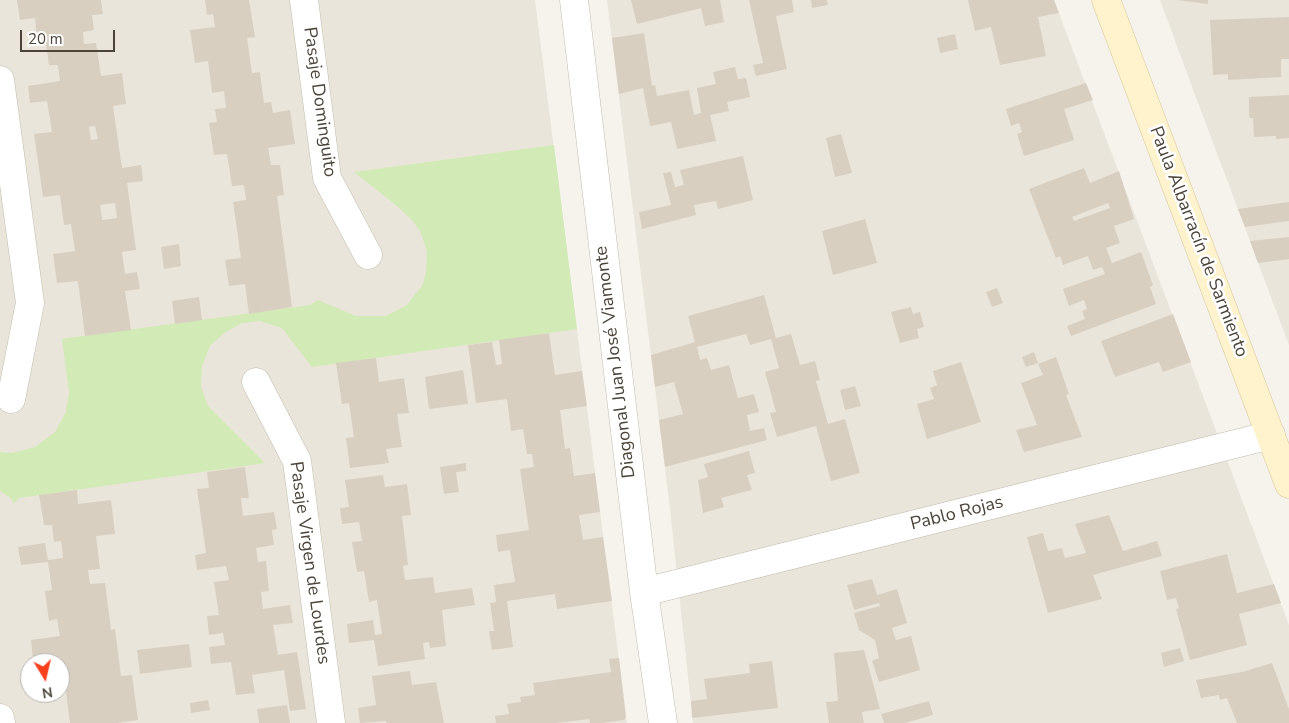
<!DOCTYPE html>
<meta charset="utf-8">
<style>
body{margin:0}
#map{position:relative;width:1289px;height:723px;overflow:hidden;background:#f6f3ec;font-family:"Nunito Sans",sans-serif}
canvas{display:block}
.north{position:absolute;left:20px;top:653px;width:50px;height:50px;box-sizing:border-box;background:#fff;border:1px solid #b7b4b0;border-radius:50%;rotate:171deg;font-size:14px;font-weight:700;line-height:20px;text-align:center;color:#4b4439}
.north::after{content:'';display:block;margin:auto;width:18px;height:22px;background:#fc3f1d;clip-path:polygon(50% 0,100% 100%,50% 72%,0 100%)}
.scale{position:absolute;left:20px;top:30px;width:95px;height:22px;box-sizing:border-box;border:2px solid #4b4439;border-top:0;padding-left:6px;font-size:15px;line-height:18px;white-space:nowrap;color:#4b4439;-webkit-text-stroke:4px #fff;paint-order:stroke}
</style>
<div id="map">
<canvas width="1289" height="723"></canvas>
<div class="north">N</div>
<div class="scale">20 m</div>
</div>
<script>
const ctx = document.querySelector('canvas').getContext('2d');
ctx.lineJoin = 'round';
function fill(path, color) {
  ctx.fillStyle = color;
  ctx.fill(path, 'evenodd');
}
function poly(rows) {
  const path = new Path2D();
  for (const r of rows) {
    path.moveTo(r[0], r[1]);
    for (let i = 2; i < r.length; i += 2) path.lineTo(r[i], r[i + 1]);
  }
  return path;
}
function trace(path, color, width, dash) {
  ctx.strokeStyle = color;
  ctx.lineWidth = width;
  ctx.lineCap = dash ? 'butt' : 'round';
  ctx.setLineDash(dash || []);
  ctx.stroke(path);
}
function write(font, color, halo, rows, align = 'center') {
  ctx.font = font + ' "Nunito Sans",sans-serif';
  ctx.lineWidth = 5;
  ctx.setLineDash([]);
  ctx.textBaseline = 'middle';
  ctx.strokeStyle = halo;
  ctx.fillStyle = color;
  for (const [text, x, y, turn = 0] of rows) {
    ctx.save();
    ctx.translate(x, y);
    ctx.rotate((+turn || 0) * Math.PI / 180);
    ctx.textAlign = isNaN(turn) ? turn : align;
    if (halo) ctx.strokeText(text, 0, 0);
    ctx.fillText(text, 0, 0);
    ctx.restore();
  }
}
fill(poly([
 [0,0,535,0,627,723,0,723],
 [30,663,60,663,60,693,30,693],
 [607,0,1054,0,1289,625,1289,723,693,723,670,509],
 [1160,0,1289,0,1289,345,1197,100]
]), '#eae5da');
fill(poly([
 [554,145,577,329,312,367,282,328,260,321,242,323,224,333,210,346,202,366,201,387,208,406,265,463,19,498,13,504,12,499,0,491,0,452,12,453,35,447,55,432,66,412,69,393,62,339,310,305,318,300,356,316,386,316,407,305,422,286,426,273,427,251,420,231,412,220,397,206,354,172]
]), '#d2eab5');
fill(poly([
 [17,0,101,0,103,14,92,15,94,30,83,32,84,44,96,43,101,76,122,73,126,104,113,106,122,168,141,165,143,181,127,183,136,250,122,252,125,274,137,272,140,289,125,291,131,330,85,336,78,281,57,283,53,254,75,251,71,224,64,225,60,195,43,197,34,134,52,132,47,101,30,103,28,86,60,81,58,65,49,65,45,37,37,38,35,18,20,20],
 [95,126,98,139,91,140,89,127],
 [115,203,117,218,102,220,100,205],
 [205,0,249,0,255,37,247,38,252,73,260,72,264,103,271,102,273,113,290,110,295,144,268,148,271,165,280,165,284,195,277,196,292,307,249,314,245,284,229,286,225,260,241,258,233,202,246,200,244,185,232,186,227,154,214,155,209,123,217,122,215,109,226,108,224,91,212,93,208,61,195,63,190,30,215,27,213,14,207,15],
 [631,0,720,0,724,22,705,26,701,8,637,24],
 [749,0,792,0,794,12,776,16,787,69,756,76,753,65,763,63],
 [811,0,827,0,828,5,812,8],
 [968,0,1054,0,1059,13,1038,17,1046,56,1000,65,991,27,975,31],
 [1177,0,1208,0,1208,4],
 [1289,17,1289,59,1281,59,1281,77,1228,80,1228,74,1213,75,1210,20],
 [644,33,652,86,655,85,657,96,689,90,694,115,701,113,697,88,716,84,713,72,735,67,738,79,746,78,750,97,727,102,729,111,710,115,716,141,677,149,671,122,650,126,643,88,619,94,612,38],
 [955,34,958,49,940,53,937,38],
 [1086,83,1093,100,1064,109,1074,140,1024,156,1017,134,1022,132,1019,123,1011,126,1006,109],
 [1289,95,1289,138,1276,139,1276,136,1254,137,1253,118,1249,118,1249,97],
 [841,134,852,173,835,177,826,138],
 [743,156,753,200,718,209,716,201,694,205,696,215,642,229,639,212,671,205,663,173,671,172,675,187,684,185,680,170],
 [1084,168,1090,183,1119,171,1134,219,1114,226,1120,243,1106,248,1112,263,1141,252,1153,285,1150,287,1156,304,1071,336,1067,326,1085,319,1082,311,1087,309,1084,300,1069,306,1063,289,1105,274,1102,267,1093,270,1088,256,1063,265,1060,256,1056,258,1029,189],
 [1108,203,1110,208,1074,221,1072,217],
 [1289,202,1289,221,1245,227,1238,209],
 [865,219,877,263,833,275,822,231],
 [1289,237,1289,259,1258,263,1250,241],
 [179,244,181,266,164,269,161,247],
 [997,288,1003,303,992,307,986,292],
 [764,295,776,338,791,334,800,365,815,361,820,380,816,381,828,424,845,419,860,473,831,481,816,426,777,437,770,413,776,412,765,372,779,368,771,339,750,345,746,334,697,347,700,360,707,358,711,370,729,365,738,398,754,394,759,412,747,415,750,431,764,428,767,440,665,467,659,420,683,414,674,382,655,387,651,355,695,342,688,316],
 [199,297,202,320,175,324,172,301],
 [911,307,913,314,920,312,924,327,917,329,919,338,900,343,891,312],
 [1173,314,1191,362,1163,372,1159,362,1115,377,1101,341],
 [549,333,555,375,582,371,587,406,560,410,565,449,570,448,574,476,595,473,600,512,579,515,583,540,603,537,612,601,557,609,555,594,507,601,513,647,492,650,489,631,494,631,490,603,496,602,494,585,515,582,510,550,498,552,496,535,529,530,520,469,534,467,532,454,527,454,523,429,511,431,507,399,476,403,468,345,492,342,496,365,502,364,499,340],
 [1034,352,1038,363,1026,367,1022,357],
 [1056,357,1069,394,1066,395,1082,437,1024,452,1016,430,1037,425,1021,383,1043,375,1038,364],
 [376,358,379,382,404,378,409,413,397,414,402,447,386,449,389,463,350,468,346,438,354,437,349,403,342,404,336,363],
 [961,362,981,422,927,439,917,404,934,399,930,388,937,385,933,371],
 [463,370,468,404,429,409,425,377],
 [855,386,861,406,845,410,840,390],
 [749,451,755,473,747,475,752,490,721,498,724,507,703,513,698,480,708,477,704,464],
 [466,463,466,471,456,472,459,492,444,494,440,467],
 [245,467,249,498,241,498,243,516,274,512,277,529,272,530,274,545,256,548,258,562,266,561,269,591,261,592,263,609,290,605,293,623,273,625,278,655,297,652,306,709,290,711,284,670,252,675,255,693,236,695,231,662,211,664,209,647,225,645,223,633,209,635,207,616,219,615,214,582,229,580,226,566,197,570,195,555,206,553,197,489,209,488,207,472],
 [383,475,385,487,407,484,411,515,402,516,408,565,403,566,405,580,433,577,435,593,472,588,475,605,442,610,446,646,430,648,429,642,423,643,425,659,378,666,374,640,349,643,347,624,373,620,375,635,382,634,377,600,369,602,364,571,357,572,352,542,362,541,359,522,342,524,340,508,349,507,345,480],
 [77,490,78,504,111,500,115,534,96,536,100,569,88,570,90,584,105,583,111,630,115,629,121,676,132,675,138,720,117,723,70,723,65,684,60,685,60,663,55,663,54,657,33,659,31,640,60,636,57,619,49,621,45,591,52,590,48,562,21,565,18,547,45,543,48,560,63,558,61,541,54,542,52,525,44,525,39,495],
 [1109,515,1123,551,1157,541,1162,556,1093,575,1102,599,1048,613,1027,537,1043,533,1048,551,1062,548,1065,558,1086,553,1075,524],
 [1227,554,1237,593,1274,584,1281,603,1239,614,1247,645,1190,660,1176,609,1179,608,1176,598,1167,600,1160,571],
 [872,579,877,595,897,589,907,623,892,628,896,640,911,636,920,670,879,682,872,661,879,658,875,640,859,630,854,613,880,606,879,603,854,610,847,585],
 [189,644,192,667,140,674,137,650],
 [1180,648,1184,661,1164,667,1161,653],
 [864,650,880,709,862,712,864,723,829,723,826,702,838,701,834,653],
 [619,658,626,717,624,720,602,723,590,723,589,719,556,723,496,723,495,716,509,714,507,704,521,702,520,697,535,695,533,683,611,672,609,659],
 [772,661,778,708,692,718,691,701,707,699,704,679,750,673,749,664],
 [1272,663,1289,709,1289,723,1237,723,1227,698,1220,700,1219,695,1201,698,1196,680,1242,672],
 [410,671,412,685,436,682,444,723,386,723,386,721,360,723,358,708,376,705,372,676],
 [208,700,210,710,191,713,190,703],
 [929,701,933,715,905,723,884,723,881,714],
 [287,705,290,723,259,723,257,709]
]), '#d8cfc1');
const minor = poly([
 [304,0,327,178,368,255],
 [574,0,644,592,663,723],
 [0,80,30,303,11,399],
 [256,382,297,461,331,723],
 [644,592,1271,435],
 [0,718,1,723]
]);
const secondary = poly([
 [1106,0,1289,484]
]);
trace(minor, '#c2bbae', 29);
trace(secondary, '#d6c79b', 29);
trace(minor, '#fff', 28);
trace(secondary, '#fff3cd', 28);
write('18px', '#4b4439', '#fff', [
 ["Pasaje Dominguito",319,102,82],
 ["Paula Albarracín de Sarmiento",1198,242,69],
 ["Diagonal Juan José Viamonte",616,362,-97],
 ["Pablo Rojas",957,514,-14],
 ["Pasaje Virgen de Lourdes",309,563,82]
]);
</script>
